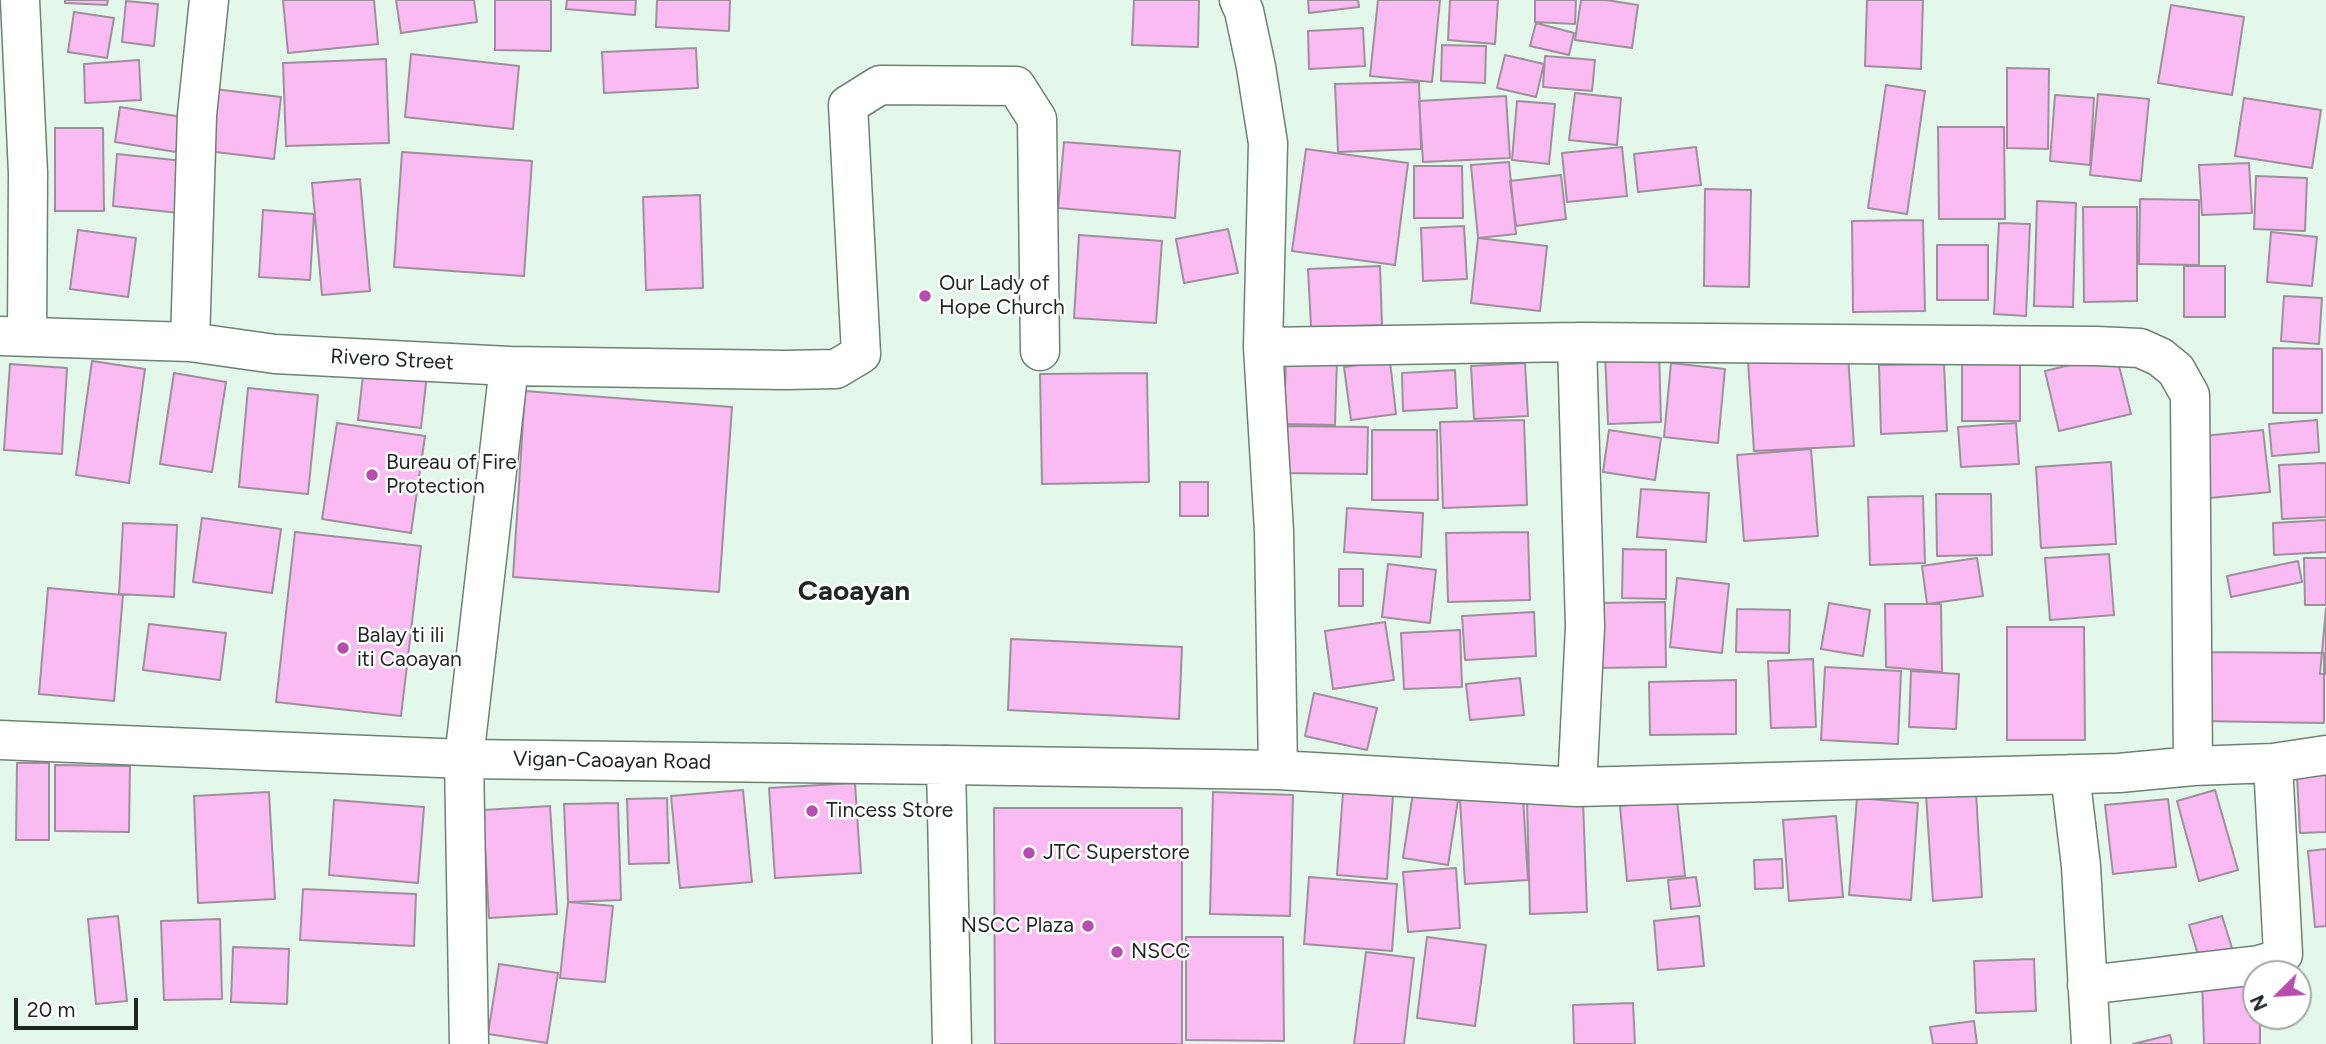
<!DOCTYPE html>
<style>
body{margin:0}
#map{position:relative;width:2326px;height:1044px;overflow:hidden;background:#e3f8eb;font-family:Figtree,sans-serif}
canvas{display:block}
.north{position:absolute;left:2242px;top:960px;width:70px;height:70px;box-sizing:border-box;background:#fff;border:2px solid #a5a8a6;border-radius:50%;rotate:246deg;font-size:19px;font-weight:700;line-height:28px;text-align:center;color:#1e2621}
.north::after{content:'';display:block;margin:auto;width:24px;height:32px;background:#b74daf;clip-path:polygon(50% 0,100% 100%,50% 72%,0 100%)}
.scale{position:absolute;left:14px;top:998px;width:124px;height:32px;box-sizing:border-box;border:4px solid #1e2621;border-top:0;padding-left:9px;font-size:21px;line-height:24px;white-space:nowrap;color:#1e2621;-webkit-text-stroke:5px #fff;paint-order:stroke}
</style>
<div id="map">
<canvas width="2326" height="1044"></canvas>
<div class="north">N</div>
<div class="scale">20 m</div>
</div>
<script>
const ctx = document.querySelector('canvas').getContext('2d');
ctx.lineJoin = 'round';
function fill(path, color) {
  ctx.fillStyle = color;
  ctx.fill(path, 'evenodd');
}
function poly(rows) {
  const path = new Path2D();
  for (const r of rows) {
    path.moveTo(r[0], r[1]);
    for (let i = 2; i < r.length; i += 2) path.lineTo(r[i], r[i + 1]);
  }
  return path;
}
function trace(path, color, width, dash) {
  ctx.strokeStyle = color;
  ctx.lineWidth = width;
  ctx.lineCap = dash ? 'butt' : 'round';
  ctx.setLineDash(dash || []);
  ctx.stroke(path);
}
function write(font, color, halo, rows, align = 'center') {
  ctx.font = font + ' Figtree,sans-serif';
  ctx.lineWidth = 5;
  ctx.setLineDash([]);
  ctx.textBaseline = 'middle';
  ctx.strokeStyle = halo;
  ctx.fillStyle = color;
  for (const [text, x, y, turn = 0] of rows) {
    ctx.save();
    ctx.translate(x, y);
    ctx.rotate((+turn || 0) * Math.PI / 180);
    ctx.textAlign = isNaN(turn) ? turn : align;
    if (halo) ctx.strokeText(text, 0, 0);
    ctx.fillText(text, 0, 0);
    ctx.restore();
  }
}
const building = poly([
 [65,0,108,0,107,5,65,3,65,0],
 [283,0,374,0,378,44,288,53,283,0],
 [396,0,474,0,477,22,401,33,396,0],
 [495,0,551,0,551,51,495,50,495,0],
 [567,0,636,0,635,15,566,9,567,0],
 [657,0,730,0,729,31,656,27,657,0],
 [1134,0,1199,0,1198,47,1132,45,1134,0],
 [1308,0,1358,0,1359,7,1309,13,1308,0],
 [1378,0,1440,0,1432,82,1370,76,1378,0],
 [1450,0,1498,0,1495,44,1448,40,1450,0],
 [1535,0,1576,0,1575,24,1535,22,1535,0],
 [1581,0,1606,0,1638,5,1632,48,1575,40,1581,0],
 [1867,0,1923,0,1921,69,1865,66,1867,0],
 [126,1,158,4,154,46,122,42,126,1],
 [2171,5,2244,17,2232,95,2158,83,2171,5],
 [74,12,114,18,107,58,68,52,74,12],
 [1536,23,1574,33,1569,55,1530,46,1536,23],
 [1363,28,1365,66,1309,69,1308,31,1363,28],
 [1442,45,1486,46,1485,83,1441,81,1442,45],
 [696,48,698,88,604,93,602,52,696,48],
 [411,54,519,66,513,129,405,117,411,54],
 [1505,55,1544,64,1536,97,1497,88,1505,55],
 [1545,56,1595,60,1592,91,1543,87,1545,56],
 [386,59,389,143,286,146,283,63,386,59],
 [139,60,141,100,85,103,84,64,139,60],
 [2007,68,2049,69,2048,149,2007,148,2007,68],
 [1419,82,1421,149,1338,152,1335,84,1419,82],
 [1886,85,1925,91,1907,214,1868,208,1886,85],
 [206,88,281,97,274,159,199,150,206,88],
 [1575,93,1621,98,1617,145,1569,140,1575,93],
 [2098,94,2149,99,2141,181,2090,175,2098,94],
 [2055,95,2094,98,2090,165,2050,161,2055,95],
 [1506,96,1510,158,1423,162,1419,101,1506,96],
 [2244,98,2321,110,2312,168,2235,156,2244,98],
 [1517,101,1555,104,1549,164,1512,160,1517,101],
 [120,107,182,117,176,152,115,142,120,107],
 [1938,127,2004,127,2005,219,1939,219,1938,127],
 [55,128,103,128,104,211,55,211,55,128],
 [1064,142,1180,151,1175,218,1058,208,1064,142],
 [1622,147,1627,196,1567,202,1562,153,1622,147],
 [1696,147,1701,185,1638,192,1634,154,1696,147],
 [1306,149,1408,163,1395,265,1292,251,1306,149],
 [402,152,532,161,524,276,394,267,402,152],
 [117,154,184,161,179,213,113,206,117,154],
 [1509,162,1516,234,1478,238,1471,165,1509,162],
 [2249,163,2252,213,2202,215,2199,165,2249,163],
 [1414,166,1462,166,1463,218,1414,218,1414,166],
 [1561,175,1566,219,1516,226,1510,181,1561,175],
 [2256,176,2307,178,2305,231,2254,229,2256,176],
 [360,179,370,291,322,295,312,183,360,179],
 [1705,189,1751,190,1749,287,1704,286,1705,189],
 [700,195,703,288,646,290,643,197,700,195],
 [2140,199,2199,200,2199,265,2139,264,2140,199],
 [2037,201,2076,203,2073,307,2034,306,2037,201],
 [2083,207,2137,207,2137,301,2084,302,2083,207],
 [263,210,314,214,310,280,259,277,263,210],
 [1923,220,1925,311,1853,312,1852,221,1923,220],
 [1999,223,2030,224,2026,316,1994,314,1999,223],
 [1464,226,1467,279,1423,281,1421,228,1464,226],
 [1228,229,1238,273,1184,283,1176,239,1228,229],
 [78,230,136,238,128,297,70,289,78,230],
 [2271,232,2317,237,2312,286,2267,282,2271,232],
 [1079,235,1162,241,1156,323,1074,318,1079,235],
 [1478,238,1547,246,1540,311,1471,303,1478,238],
 [1937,245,1988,245,1988,300,1937,300,1937,245],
 [1380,266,1382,325,1311,327,1308,269,1380,266],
 [2184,266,2225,266,2225,317,2184,317,2184,266],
 [2284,296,2322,298,2319,344,2281,341,2284,296],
 [2273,348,2322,349,2322,413,2273,413,2273,348],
 [1659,350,1661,422,1608,424,1605,353,1659,350],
 [2116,354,2131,414,2059,431,2045,371,2116,354],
 [1848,355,1854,446,1754,451,1748,361,1848,355],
 [1286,356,1337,358,1335,425,1284,424,1286,356],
 [1962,356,2020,356,2020,421,1962,421,1962,356],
 [92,361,145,369,129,483,76,475,92,361],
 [1390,361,1396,414,1351,420,1344,367,1390,361],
 [1525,363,1528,416,1474,419,1471,366,1525,363],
 [1671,363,1725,369,1718,443,1664,437,1671,363],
 [10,364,67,368,62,454,4,450,10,364],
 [1944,364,1947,431,1881,434,1879,365,1944,364],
 [364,366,427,374,421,428,358,420,364,366],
 [1455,370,1457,408,1403,411,1402,373,1455,370],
 [174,373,226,382,212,472,160,464,174,373],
 [1147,373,1149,482,1042,484,1040,374,1147,373],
 [248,388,318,395,308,494,239,487,248,388],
 [525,391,732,407,719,592,513,577,525,391],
 [1524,420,1527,505,1443,508,1440,422,1524,420],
 [2317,420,2319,452,2272,456,2269,424,2317,420],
 [337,423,425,436,411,533,322,519,337,423],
 [2016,423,2019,464,1961,467,1958,427,2016,423],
 [1279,426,1368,427,1367,474,1278,473,1279,426],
 [1372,430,1437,430,1438,500,1372,500,1372,430],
 [1609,430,1661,438,1655,480,1603,472,1609,430],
 [2263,430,2270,492,2210,498,2203,436,2263,430],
 [1811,449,1818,536,1744,541,1737,455,1811,449],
 [2111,462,2116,544,2041,548,2036,467,2111,462],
 [2326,463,2326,517,2282,519,2279,465,2326,463],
 [1180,482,1208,482,1208,516,1180,516,1180,482],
 [1641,489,1709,493,1706,542,1637,537,1641,489],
 [1936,494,1991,494,1992,555,1937,556,1936,494],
 [1923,496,1925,563,1870,565,1868,497,1923,496],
 [1347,508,1423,513,1421,557,1344,552,1347,508],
 [202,518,281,529,272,593,193,582,202,518],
 [2326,520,2326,552,2274,555,2273,523,2326,520],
 [123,523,177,525,174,597,119,594,123,523],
 [295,532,421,546,401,716,276,702,295,532],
 [1528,532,1530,600,1448,602,1446,533,1528,532],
 [1623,549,1666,550,1666,599,1622,598,1623,549],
 [2109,554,2114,615,2050,620,2045,558,2109,554],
 [1977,558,1983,596,1927,604,1922,566,1977,558],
 [2304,558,2326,558,2326,605,2305,605,2304,558],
 [2298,561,2302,582,2231,597,2227,576,2298,561],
 [1388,564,1436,570,1430,623,1382,617,1388,564],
 [1339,569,1363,569,1363,606,1339,606,1339,569],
 [1677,578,1729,584,1722,653,1670,647,1677,578],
 [48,588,123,595,114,701,39,694,48,588],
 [1665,602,1666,667,1595,668,1595,603,1665,602],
 [1829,603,1870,610,1863,656,1821,649,1829,603],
 [1885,604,1941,604,1942,672,1886,667,1885,604],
 [2326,608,2326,674,2320,674,2326,608],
 [1737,609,1790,610,1789,653,1736,652,1737,609],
 [1534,612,1536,656,1465,660,1462,616,1534,612],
 [1385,622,1394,680,1333,689,1325,631,1385,622],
 [149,624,226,633,220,680,143,670,149,624],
 [2007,627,2084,627,2085,740,2007,740,2007,627],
 [1460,630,1462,687,1404,689,1401,633,1460,630],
 [1011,639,1182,647,1179,719,1008,710,1011,639],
 [2199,652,2324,653,2324,723,2198,721,2199,652],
 [1813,659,1816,727,1771,728,1768,661,1813,659],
 [1825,667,1901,671,1898,744,1821,740,1825,667],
 [1911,671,1959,674,1956,729,1909,727,1911,671],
 [1520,678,1524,715,1470,720,1466,684,1520,678],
 [1736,680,1736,734,1650,735,1649,682,1736,680],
 [1314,693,1377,708,1367,750,1305,736,1314,693],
 [17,763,49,763,49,840,16,840,17,763],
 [55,765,130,766,129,832,55,831,55,765],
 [2326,775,2326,832,2300,833,2297,776,2326,775],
 [855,783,861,873,775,878,769,788,855,783],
 [743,790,752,882,680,888,671,796,743,790],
 [2215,790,2238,870,2199,881,2177,801,2215,790],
 [269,792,275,899,198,903,194,796,269,792],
 [1213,792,1293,795,1290,916,1210,914,1213,792],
 [1343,792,1393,796,1387,879,1337,875,1343,792],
 [1976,792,1982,897,1933,901,1926,795,1976,792],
 [1413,793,1458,800,1448,865,1403,858,1413,793],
 [1523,796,1528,880,1465,884,1460,800,1523,796],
 [667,798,669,863,629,864,627,799,667,798],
 [1857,798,1918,803,1911,900,1849,895,1857,798],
 [2168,799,2176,867,2113,874,2105,805,2168,799],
 [334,800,424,807,418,883,329,875,334,800],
 [1583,800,1587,912,1530,914,1527,801,1583,800],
 [1677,800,1685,876,1627,881,1620,806,1677,800],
 [618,803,621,900,568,902,564,804,618,803],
 [550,806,557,914,489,918,483,810,550,806],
 [994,808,1182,808,1182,1044,995,1044,994,808],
 [1836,816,1843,897,1789,901,1783,820,1836,816],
 [2326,849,2326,926,2315,927,2308,851,2326,849],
 [1782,859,1783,888,1755,889,1754,860,1782,859],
 [1456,868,1460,928,1408,932,1403,872,1456,868],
 [1309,877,1397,884,1392,951,1304,944,1309,877],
 [1696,877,1700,906,1671,909,1668,880,1696,877],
 [303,889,416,894,414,946,300,940,303,889],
 [568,902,613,906,605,982,560,978,568,902],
 [118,916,127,1001,96,1004,88,919,118,916],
 [1699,916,1704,966,1658,970,1654,921,1699,916],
 [2222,916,2232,948,2199,958,2189,925,2222,916],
 [220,919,222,999,164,1000,161,921,220,919],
 [1186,937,1283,937,1284,1041,1186,1040,1186,937],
 [1427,937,1486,945,1475,1026,1417,1018,1427,937],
 [233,947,289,949,287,1004,231,1002,233,947],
 [1366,952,1414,958,1404,1044,1354,1044,1366,952],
 [2034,959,2036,1011,1976,1013,1974,961,2034,959],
 [499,964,558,973,547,1043,488,1034,499,964],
 [2256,978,2256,1016,2260,1016,2260,1044,2204,1044,2202,979,2256,978],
 [1633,1003,1635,1044,1574,1044,1573,1005,1633,1003],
 [1974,1021,1977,1044,1933,1044,1930,1027,1974,1021],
 [2170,1035,2172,1044,2133,1044,2170,1035]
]);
fill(building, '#f9bbf2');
trace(building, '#9f8f9d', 2);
const minor = poly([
 [20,0,28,173,27,337],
 [1239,0,1244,11,1256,67,1268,143,1263,347],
 [0,336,190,342,275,354,509,366,785,370,836,369,861,354,848,105,880,85,1016,86,1037,119,1040,351],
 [190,342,197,115,209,0],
 [946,765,1278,770,1577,787,2119,773,2193,766,2273,763,2326,755],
 [1278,770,1274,531,1263,347,1577,342,2096,346,2140,348,2160,357,2176,370,2190,395,2193,766],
 [2070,774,2081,866,2091,1044],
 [1577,787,1585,627,1577,342],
 [2087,985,2259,965,2276,960,2283,954,2273,763],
 [469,1044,464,759,509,366]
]);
const secondary = poly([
 [0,740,464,759,946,765,952,1044]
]);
trace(minor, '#6e8175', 41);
trace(secondary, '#6e8175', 41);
trace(minor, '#fff', 38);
trace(secondary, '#fff', 38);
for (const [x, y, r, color] of [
 [925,296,7,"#b74daf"],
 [372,475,7,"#b74daf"],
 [343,648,7,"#b74daf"],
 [812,811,7,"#b74daf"],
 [1029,853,7,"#b74daf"],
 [1088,926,7,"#b74daf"],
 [1117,952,7,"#b74daf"]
]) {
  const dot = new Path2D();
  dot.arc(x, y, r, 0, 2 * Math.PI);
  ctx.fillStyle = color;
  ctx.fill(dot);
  trace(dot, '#fff', 2.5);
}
write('21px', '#1e2621', '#fff', [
 ["Our Lady of",939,284],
 ["Hope Church",939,308],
 ["Bureau of Fire",386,463],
 ["Protection",386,487],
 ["Balay ti ili",357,636],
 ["iti Caoayan",357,660],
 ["Tincess Store",826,811],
 ["JTC Superstore",1043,853],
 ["NSCC Plaza",1074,926,"right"],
 ["NSCC",1131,952]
], 'left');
write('21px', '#1e2621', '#fff', [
 ["Rivero Street",392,360,3],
 ["Vigan-Caoayan Road",612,761,1]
]);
write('bold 28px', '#1e2621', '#fff', [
 ["Caoayan",854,592]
]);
</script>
